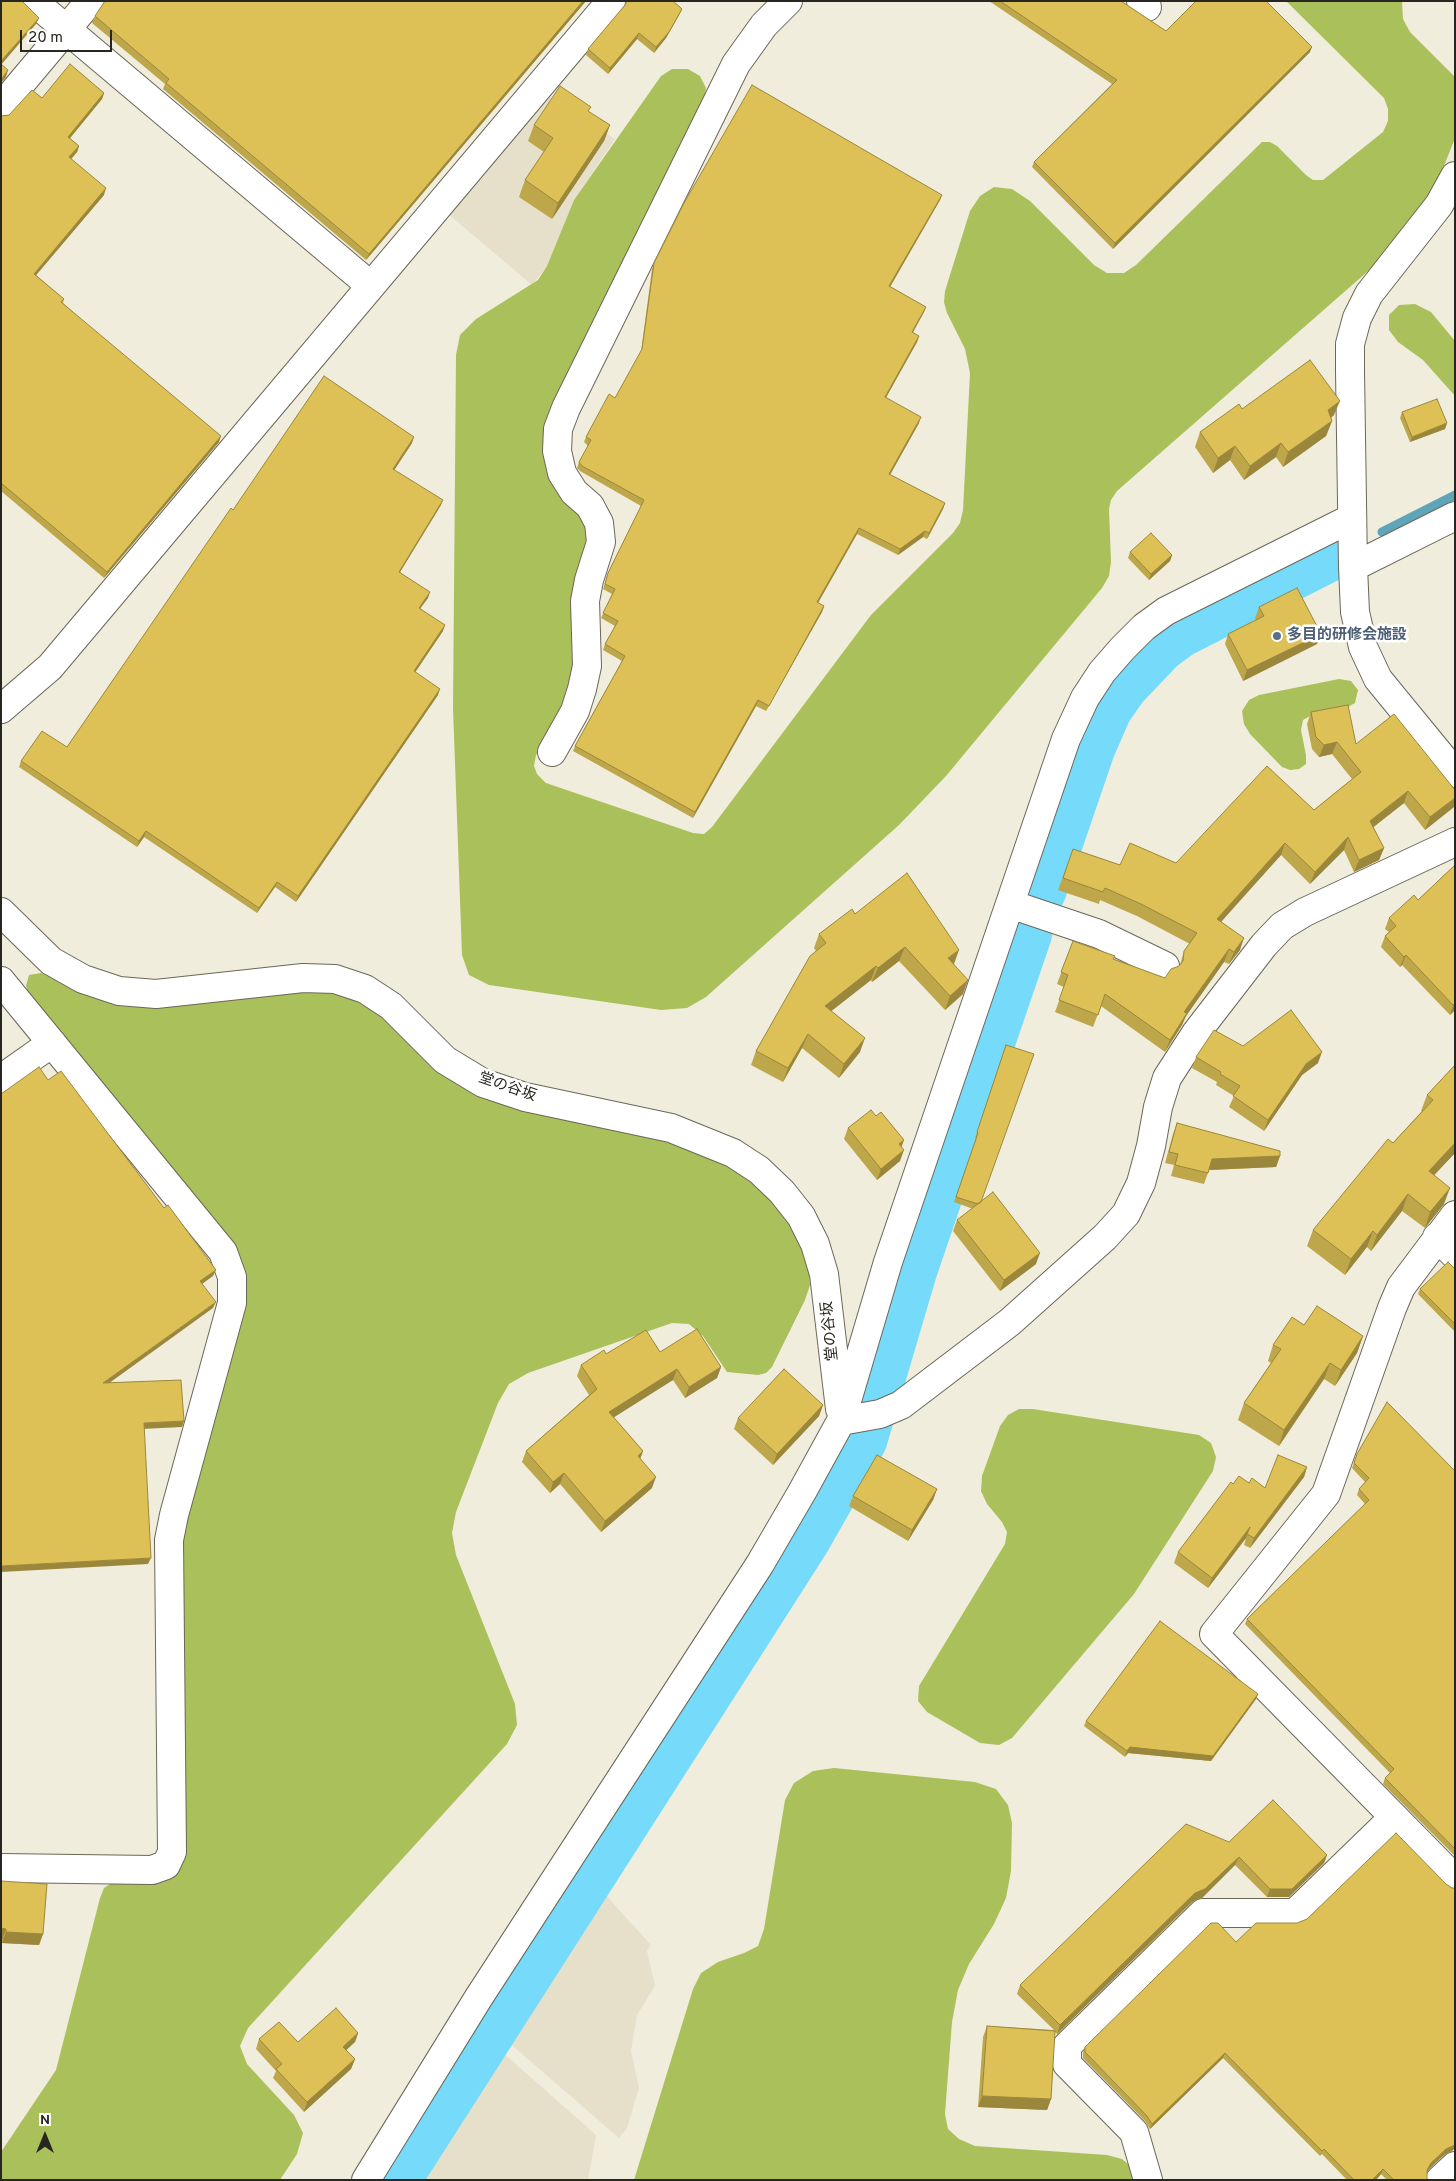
<!DOCTYPE html>
<meta charset="utf-8">
<style>
body{margin:0}
#map{position:relative;width:1456px;height:2181px;overflow:hidden;background:#f1eddd;font-family:Overpass,sans-serif}
canvas{display:block}
.frame{position:absolute;inset:0;border:2px solid #282620;pointer-events:none}
.north{position:absolute;left:20px;top:2111px;width:50px;height:50px;-webkit-text-stroke:4px #fff;paint-order:stroke;rotate:0deg;font-size:14px;font-weight:700;line-height:20px;text-align:center;color:#282620}
.north::after{content:'';display:block;margin:auto;width:18px;height:22px;background:#282620;clip-path:polygon(50% 0,100% 100%,50% 72%,0 100%)}
.scale{position:absolute;left:20px;top:30px;width:92px;height:22px;box-sizing:border-box;border:2px solid #282620;border-top:0;padding-left:6px;font-size:15px;line-height:18px;white-space:nowrap;color:#282620;-webkit-text-stroke:4px #fff;paint-order:stroke}
</style>
<div id="map">
<canvas width="1456" height="2181"></canvas>
<div class="frame"></div>
<div class="north">N</div>
<div class="scale">20 m</div>
</div>
<script>
const ctx = document.querySelector('canvas').getContext('2d');
ctx.lineJoin = 'round';
function fill(path, color) {
  ctx.fillStyle = color;
  ctx.fill(path, 'evenodd');
}
function poly(rows) {
  const path = new Path2D();
  for (const r of rows) {
    path.moveTo(r[0], r[1]);
    for (let i = 2; i < r.length; i += 2) path.lineTo(r[i], r[i + 1]);
  }
  return path;
}
function trace(path, color, width, dash) {
  ctx.strokeStyle = color;
  ctx.lineWidth = width;
  ctx.lineCap = dash ? 'butt' : 'round';
  ctx.setLineDash(dash || []);
  ctx.stroke(path);
}
function write(font, color, halo, rows, align = 'center') {
  ctx.font = font + ' Overpass,"Noto Sans JP",sans-serif';
  ctx.lineWidth = 5;
  ctx.setLineDash([]);
  ctx.textBaseline = 'middle';
  ctx.strokeStyle = halo;
  ctx.fillStyle = color;
  for (const [text, x, y, turn = 0] of rows) {
    ctx.save();
    ctx.translate(x, y);
    ctx.rotate((+turn || 0) * Math.PI / 180);
    ctx.textAlign = isNaN(turn) ? turn : align;
    if (halo) ctx.strokeText(text, 0, 0);
    ctx.fillText(text, 0, 0);
    ctx.restore();
  }
}
fill(poly([
 [547,95,615,139,574,200,547,266,532,285,447,213],
 [602,1891,651,1945,647,1951,655,1986,637,2015,631,2051,639,2088,627,2128,619,2138,507,2041],
 [501,2051,596,2135,588,2180,418,2180]
]), '#e6e0ca');
fill(poly([
 [1286,1,1402,1,1403,19,1410,32,1455,77,1455,138,1444,166,1428,198,1375,265,1117,491,1111,500,1109,509,1111,562,1109,576,1102,588,946,776,899,825,706,997,687,1008,661,1010,489,985,469,975,462,955,453,708,456,355,460,335,476,319,538,280,547,266,574,200,661,76,672,69,688,69,700,76,706,88,704,101,555,404,581,514,588,526,590,541,571,686,555,727,536,755,534,766,537,774,546,783,693,833,704,834,712,827,871,615,953,533,960,523,963,510,970,373,965,349,947,313,944,302,945,291,970,211,980,196,994,187,1012,189,1030,201,1094,265,1107,273,1124,273,1136,265,1262,142,1270,142,1277,146,1306,175,1313,180,1323,180,1383,132,1388,121,1388,109,1384,98],
 [1415,304,1431,312,1455,341,1455,396,1423,360,1398,342,1389,330,1389,315,1399,305],
 [1339,679,1351,681,1358,690,1355,703,1344,709,1312,715,1303,720,1301,730,1306,755,1306,764,1299,769,1290,770,1282,767,1250,734,1244,724,1242,711,1249,700,1259,695],
 [41,973,53,976,333,990,360,999,384,1015,438,1069,667,1139,727,1163,752,1179,773,1199,791,1222,804,1248,809,1269,810,1285,805,1300,772,1367,766,1373,758,1375,727,1372,703,1336,689,1324,672,1323,528,1373,509,1384,498,1403,456,1512,452,1533,456,1555,515,1704,517,1725,507,1744,248,2028,240,2046,247,2064,294,2115,303,2133,297,2154,280,2180,1,2180,1,2152,56,2070,100,1898,104,1888,113,1882,174,1875,181,1541,243,1304,29,996,26,986,29,975],
 [1019,1409,1033,1409,1199,1435,1211,1443,1216,1457,1213,1471,1134,1594,1012,1738,999,1745,980,1743,927,1712,918,1701,919,1686,1005,1544,1007,1532,1002,1522,987,1504,981,1491,982,1476,1000,1426,1008,1415],
 [834,1768,975,1782,996,1789,1008,1805,1012,1823,1011,1871,1006,1898,994,1924,969,1964,958,1990,952,2022,945,2114,948,2129,959,2139,975,2146,1107,2155,1122,2159,1133,2168,1139,2180,634,2180,693,1989,701,1973,718,1962,744,1953,758,1946,764,1929,785,1800,794,1783,813,1771]
]), '#aac05a');
trace(poly([
 [1382,532,1455,495]
]), '#5fa5b9', 9);
trace(poly([
 [1039,890,1088,747,1105,708,1121,685,1159,645,1178,631,1329,554],
 [393,2180,803,1539,860,1439,910,1269,1025,932]
]), '#76dbfa', 55);
const minor = poly([
 [33,1,371,286],
 [1141,1,1147,7],
 [1,107,90,1],
 [1455,176,1439,205,1369,294,1357,318,1350,344,1350,371,1353,567,1355,612,1363,647,1378,679,1455,773],
 [1353,567,1455,516],
 [1,709,50,667,611,1],
 [552,752,575,711,582,689,587,666,585,601,589,580,601,542,599,523,590,506,574,492,562,473,557,451,558,429,566,408,736,64,764,25,788,1],
 [1010,904,1099,934,1165,966],
 [1,912,51,961,83,979,119,991,156,994,303,978,335,979,365,989,391,1006,445,1060,483,1083,525,1097,671,1128,733,1153,759,1170,782,1192,801,1216,815,1244,824,1274,840,1409],
 [1,981,223,1252,232,1277,232,1303,174,1515,169,1540,172,1852,166,1865,152,1870,1,1868],
 [1,1079,52,1043],
 [1455,1215,1401,1287,1392,1308,1326,1494,1214,1634,1455,1879],
 [1437,1237,1455,1255],
 [841,1421,880,1414,901,1405,1010,1322,1105,1237,1126,1214,1141,1183,1151,1146,1158,1107,1167,1078,1196,1033,1264,945,1282,926,1305,912,1455,842],
 [366,2180,479,1997,760,1564,802,1492,841,1421,888,1262,1066,739,1085,698,1102,672,1122,649,1144,627,1166,611,1352,518],
 [1148,2180,1134,2132,1067,2064,1067,2046,1203,1913,1295,1913,1394,1817],
 [1440,2180,1455,2166]
]);
trace(minor, '#6b6759', 30);
trace(minor, '#fff', 28);
fill(poly([
 [105,1,586,1,366,260,163,89,165,84,92,23,95,16],
 [626,1,673,1,682,9,679,15,666,38,654,53,637,39,608,74,586,55,588,49,625,5],
 [989,1,1121,1,1166,31,1310,52,1113,249,1032,167,1034,162,1112,84],
 [104,93,102,99,70,138,79,146,77,152,71,159,104,195,36,275,64,299,63,303,219,442,104,578,1,491,1,116,9,115,42,98],
 [589,112,610,125,604,141,552,219,519,197,525,180,544,152,528,141,534,125],
 [942,195,940,200,890,287,926,307,924,312,912,333,919,336,917,342,886,397,919,423,890,475,945,503,943,509,927,539,923,537,898,555,857,534,818,603,824,606,822,612,766,711,756,706,693,818,573,751,575,746,622,661,603,650,605,644,615,626,601,618,612,594,603,589,608,573,641,506,580,471,577,468,579,462,588,446,584,442,586,437,615,398,641,352,652,269,654,263],
 [1242,409,1334,415,1331,418,1332,421,1326,436,1283,467,1276,457,1244,480,1230,460,1213,473,1195,447,1200,432],
 [1402,412,1447,423,1445,429,1410,442,1400,418],
 [412,443,394,470,441,505,400,572,428,598,420,608,443,631,415,672,438,695,296,902,275,887,257,913,144,837,137,847,19,767,21,761,67,747,233,510],
 [1130,552,1172,555,1170,561,1149,580,1128,558],
 [1259,607,1321,634,1317,644,1243,681,1225,644,1228,634,1256,620,1255,618],
 [1311,712,1356,744,1454,807,1425,830,1404,803,1373,827,1384,848,1379,860,1354,872,1344,850,1310,884,1281,855,1221,921,1240,950,1229,964,1224,962,1186,1016,1182,1025,1165,1052,1101,1006,1093,1027,1055,1012,1064,987,1057,984,1073,941,1113,959,1165,978,1180,965,1184,951,1190,944,1137,916,1100,900,1099,904,1058,890,1073,849,1120,865,1176,863,1314,810,1352,779,1332,754,1319,757,1312,749,1307,724],
 [1455,865,1455,1010,1450,1015,1402,965,1400,967,1381,947,1385,936,1389,932,1385,929,1389,918,1418,900],
 [855,914,954,964,954,965,963,994,945,1010,899,961,872,982,871,980,831,1011,860,1052,839,1078,802,1048,783,1082,751,1065,756,1051,816,951,814,948,819,934],
 [1006,1045,981,1202,1036,1264,1000,1291,953,1231,957,1220,973,1209,954,1202,976,1138,975,1138],
 [1243,1046,1318,1063,1302,1075,1264,1131,1229,1107,1234,1096,1216,1085,1217,1082,1192,1068,1196,1057],
 [1455,1065,1455,1153,1434,1175,1444,1204,1425,1228,1402,1211,1371,1251,1367,1247,1345,1275,1307,1246,1313,1230,1422,1111,1421,1111,1427,1095],
 [876,1116,904,1140,901,1147,900,1161,877,1180,844,1139,848,1128],
 [1177,1123,1280,1156,1276,1167,1209,1170,1204,1184,1171,1176,1174,1165,1165,1163,1173,1134],
 [1455,1269,1455,1332,1418,1294,1420,1289],
 [1304,1325,1363,1336,1357,1353,1335,1386,1324,1379,1279,1446,1238,1420,1244,1403,1271,1363,1268,1361,1273,1345],
 [660,1352,721,1367,717,1378,685,1398,673,1380,613,1417,643,1451,640,1459,652,1488,601,1532,560,1484,550,1493,522,1462,526,1451,589,1395,577,1376,581,1365,606,1354],
 [823,1405,819,1416,773,1465,734,1429,738,1418],
 [1357,1454,1455,1471,1455,1856,1383,1784,1385,1778,1390,1773,1245,1624,1247,1619,1365,1504,1357,1495,1359,1489,1365,1482,1352,1468],
 [1307,1467,1304,1477,1250,1548,1244,1545,1246,1538,1208,1588,1174,1563,1178,1552,1233,1484,1249,1483,1265,1488],
 [937,1489,933,1500,908,1541,849,1506,853,1496],
 [1256,1699,1211,1761,1128,1753,1125,1757,1084,1726,1086,1721],
 [1229,1842,1327,1855,1324,1863,1289,1897,1267,1897,1235,1865,1202,1898,1192,1902,1057,2034,1055,2032,1051,2099,1047,2110,978,2107,983,2037,987,2026,1054,2030,1017,1994,1020,1985],
 [1,1881,43,1934,39,1945,2,1943,2,1940,1,1939],
 [1236,1942,1452,2151,1444,2155,1429,2169,1427,2173,1427,2178,1428,2180,1387,2180,1381,2174,1376,2180,1347,2180,1322,2154,1320,2156,1223,2058,1150,2129,1145,2121,1083,2058,1083,2053,1085,2047],
 [358,2033,355,2042,346,2050,355,2059,351,2069,304,2112,273,2078,276,2071,256,2049,259,2039,298,2042]
]), '#bea64a');
fill(poly([
 [583,1,586,1,366,260,369,254],
 [682,9,679,15,666,38,654,53,656,47],
 [39,18,36,24,1,65,1,61],
 [639,33,637,39,608,74,610,68],
 [1312,47,1310,52,1113,249,1115,243],
 [8,70,6,77,1,83,1,80],
 [104,93,102,99,66,143,68,137],
 [610,125,604,141,552,219,558,203],
 [79,146,77,152,67,164,69,157],
 [106,188,104,195,32,280,34,274],
 [942,195,940,200,887,292,889,286],
 [926,307,924,312,910,338,912,332],
 [919,336,917,342,883,403,885,397],
 [1340,401,1334,415,1322,424,1328,410],
 [921,417,919,423,887,480,889,474],
 [1332,421,1326,436,1283,467,1288,452],
 [1447,423,1445,429,1410,442,1412,437],
 [221,436,219,442,104,578,107,572],
 [414,437,412,443,391,475,393,469],
 [1281,443,1276,457,1244,480,1250,466],
 [1235,446,1230,460,1213,473,1218,458],
 [443,500,441,505,397,577,399,572],
 [945,503,943,509,927,539,929,533],
 [859,528,857,534,815,608,817,602],
 [925,531,923,537,898,555,900,549],
 [1172,555,1170,561,1149,580,1151,574],
 [430,592,428,598,417,613,419,608],
 [824,606,822,612,766,711,769,706],
 [445,625,443,631,412,677,414,671],
 [1321,634,1317,644,1243,681,1247,670],
 [440,689,438,695,296,902,298,896],
 [758,700,756,706,693,818,695,812],
 [1337,742,1332,754,1319,757,1324,745],
 [1408,791,1404,803,1366,833,1370,821],
 [1455,798,1454,807,1425,830,1430,817],
 [146,831,144,837,137,847,139,841],
 [1348,837,1344,850,1310,884,1315,872],
 [1285,843,1281,855,1213,931,1217,919],
 [1384,848,1379,860,1354,872,1359,860],
 [277,882,275,887,257,913,259,908],
 [1244,938,1240,950,1229,964,1234,952],
 [905,947,899,961,872,982,878,968],
 [1229,949,1224,962,1186,1016,1182,1025,1165,1052,1170,1040,1184,1012],
 [959,950,954,964,943,972,948,958],
 [1406,955,1402,965,1400,967,1404,957],
 [876,966,871,980,820,1020,825,1006],
 [968,980,963,994,945,1010,950,996],
 [1455,1003,1455,1010,1450,1015,1453,1005],
 [808,1034,802,1048,783,1082,788,1068],
 [865,1038,860,1052,839,1078,844,1064],
 [1322,1052,1318,1063,1302,1075,1264,1131,1268,1120,1306,1064],
 [904,1140,900,1151,899,1144],
 [1455,1143,1455,1153,1423,1187,1429,1171],
 [904,1150,900,1161,877,1180,881,1169],
 [1280,1156,1276,1167,1208,1170,1212,1159],
 [1450,1188,1444,1204,1425,1228,1430,1212],
 [1408,1194,1402,1211,1371,1251,1377,1235],
 [1373,1231,1367,1247,1345,1275,1351,1259],
 [1040,1253,1036,1264,1000,1291,1004,1280],
 [216,1270,213,1276,198,1287,200,1281],
 [216,1302,213,1308,101,1389,103,1383],
 [1363,1336,1357,1353,1335,1386,1341,1370],
 [1330,1363,1324,1379,1279,1446,1284,1430],
 [721,1367,717,1378,685,1398,689,1387],
 [677,1369,673,1380,605,1423,609,1412],
 [823,1405,819,1416,773,1465,777,1454],
 [184,1421,182,1427,142,1429,144,1423],
 [643,1451,639,1462,638,1456],
 [1307,1467,1304,1477,1250,1548,1254,1538],
 [564,1473,560,1484,550,1493,553,1482],
 [656,1477,652,1488,601,1532,605,1521],
 [937,1489,933,1500,908,1541,912,1530],
 [1250,1527,1246,1538,1208,1588,1212,1578],
 [151,1558,148,1564,1,1572,1,1566],
 [1258,1694,1256,1699,1211,1761,1128,1753,1125,1757,1127,1751,1130,1747],
 [1327,1855,1324,1863,1289,1897,1267,1897,1270,1889],
 [1239,1857,1235,1865,1202,1898,1192,1902,1057,2034,1060,2025,1195,1893],
 [1,1928,6,1929,2,1940,1,1939],
 [6,1932,43,1934,39,1945,2,1943],
 [358,2033,355,2042,340,2056,343,2047],
 [1225,2053,1223,2058,1150,2129,1152,2124],
 [355,2059,351,2069,304,2112,307,2102],
 [982,2096,1051,2099,1047,2110,978,2107],
 [1455,2145,1455,2148,1452,2151,1444,2155,1429,2169,1425,2176,1427,2170,1431,2163,1446,2149],
 [1383,2169,1381,2174,1376,2180,1372,2180]
]), '#9b873c');
const building = poly([
 [1,1,22,1,39,18,1,61,1,1],
 [105,1,583,1,369,254,166,83,169,79,95,16,105,1],
 [627,1,673,1,682,9,669,32,656,47,639,33,610,68,588,49,625,5,627,1],
 [1000,1,1121,1,1166,31,1196,1,1266,1,1312,47,1115,243,1034,162,1117,80,1000,1],
 [1,64,8,70,1,80,1,64],
 [70,64,104,93,68,137,79,146,69,157,106,188,34,274,64,299,61,302,221,436,107,572,1,483,1,177,2,176,1,175,1,116,9,115,32,90,42,98,70,64],
 [752,85,942,195,889,286,926,307,912,332,919,336,885,397,921,417,889,474,945,503,929,533,925,531,900,549,859,528,817,602,824,606,769,706,758,700,695,812,575,746,625,656,605,644,618,621,603,613,615,589,605,584,608,573,644,500,582,466,579,462,591,440,586,437,609,394,615,398,642,349,654,263,684,203,752,85],
 [560,86,591,107,588,111,610,125,558,203,525,180,553,138,534,125,560,86],
 [1310,360,1340,401,1328,410,1332,421,1288,452,1281,443,1250,466,1235,446,1218,458,1200,432,1239,404,1242,409,1310,360],
 [324,376,414,437,393,469,443,500,399,572,430,592,419,608,445,625,414,671,440,689,298,896,277,882,259,908,146,831,139,841,21,761,42,731,67,747,231,508,233,510,324,376],
 [1437,399,1447,423,1412,437,1402,412,1437,399],
 [1151,533,1172,555,1151,574,1130,552,1151,533],
 [1297,588,1321,634,1247,670,1228,634,1264,616,1259,607,1297,588],
 [1348,705,1356,744,1394,714,1455,790,1455,798,1430,817,1408,791,1370,821,1384,848,1359,860,1348,837,1315,872,1285,843,1217,919,1244,938,1234,952,1229,949,1184,1012,1187,1013,1170,1040,1105,994,1098,1015,1059,1000,1068,975,1061,972,1073,941,1115,956,1113,959,1165,978,1171,969,1179,966,1183,961,1184,951,1197,933,1141,904,1105,888,1103,892,1063,878,1073,849,1120,865,1130,843,1176,863,1267,766,1314,810,1361,772,1337,742,1324,745,1316,737,1311,712,1348,705],
 [1455,865,1455,1003,1453,1005,1406,955,1404,957,1385,936,1396,926,1389,918,1414,895,1418,900,1455,865],
 [907,873,959,950,948,958,968,980,950,996,905,947,878,968,876,966,825,1006,865,1038,844,1064,808,1034,788,1068,756,1051,810,956,826,943,819,934,852,909,855,914,907,873],
 [1291,1010,1322,1052,1306,1064,1268,1120,1233,1096,1240,1086,1220,1074,1221,1072,1196,1057,1214,1030,1243,1046,1291,1010],
 [1006,1045,1034,1054,981,1202,978,1204,956,1197,978,1133,977,1132,1006,1045],
 [1455,1065,1455,1143,1429,1171,1450,1188,1430,1212,1408,1194,1377,1235,1373,1231,1351,1259,1313,1230,1388,1139,1393,1143,1433,1100,1427,1095,1455,1065],
 [39,1067,48,1080,61,1071,164,1208,168,1205,216,1270,200,1281,216,1302,103,1383,181,1380,184,1421,144,1423,151,1558,1,1566,1,1094,39,1067],
 [871,1110,876,1116,881,1112,904,1140,899,1144,904,1150,881,1169,848,1128,871,1110],
 [1177,1123,1280,1151,1280,1156,1212,1159,1208,1173,1175,1165,1178,1154,1169,1152,1177,1123],
 [993,1192,1040,1253,1004,1280,957,1220,993,1192],
 [1448,1262,1455,1269,1455,1324,1420,1289,1448,1262],
 [1317,1306,1363,1336,1341,1370,1330,1363,1284,1430,1244,1403,1281,1349,1273,1345,1292,1317,1304,1325,1317,1306],
 [697,1329,721,1367,689,1387,677,1369,609,1412,643,1451,638,1456,656,1477,605,1521,564,1473,553,1482,526,1451,597,1389,581,1365,604,1350,606,1354,646,1330,660,1352,697,1329],
 [784,1369,823,1405,777,1454,738,1418,784,1369],
 [1387,1402,1455,1471,1455,1849,1385,1778,1394,1769,1247,1619,1369,1500,1359,1489,1369,1478,1354,1463,1357,1454,1387,1402],
 [877,1455,937,1489,912,1530,853,1496,877,1455],
 [1278,1455,1307,1467,1254,1538,1247,1534,1250,1527,1212,1578,1178,1552,1231,1482,1233,1484,1239,1476,1249,1483,1252,1478,1265,1488,1278,1455],
 [1160,1621,1258,1694,1213,1756,1130,1747,1127,1751,1086,1721,1160,1621],
 [1273,1800,1327,1855,1292,1889,1270,1889,1239,1857,1205,1889,1195,1893,1060,2025,1020,1985,1186,1824,1229,1842,1273,1800],
 [1396,1833,1446,1884,1452,1888,1455,1888,1455,2145,1446,2149,1431,2163,1427,2170,1427,2178,1428,2180,1394,2180,1383,2169,1372,2180,1354,2180,1324,2149,1322,2151,1225,2053,1152,2124,1147,2116,1085,2052,1085,2047,1211,1923,1218,1923,1236,1942,1256,1923,1297,1923,1307,1919,1396,1833],
 [1,1881,47,1884,43,1934,6,1932,6,1929,1,1928,1,1881],
 [336,2008,358,2033,343,2047,355,2059,307,2102,276,2069,282,2064,259,2039,279,2022,298,2042,336,2008],
 [987,2026,1055,2031,1051,2099,982,2096,987,2026]
]);
fill(building, '#ddc156');
trace(building, '#9b873c', 1);
for (const [x, y, r, color] of [
 [1277,636,5,"#5c6f8a"]
]) {
  const dot = new Path2D();
  dot.arc(x, y, r, 0, 2 * Math.PI);
  ctx.fillStyle = color;
  ctx.fill(dot);
  trace(dot, '#fff', 2);
}
write('bold 15px', '#4e5e75', '#fff', [
 ["多目的研修会施設",1287,636]
], 'left');
write('15px', '#282620', '#fff', [
 ["堂の谷坂",507,1088,19],
 ["堂の谷坂",831,1331,-96]
]);
</script>
